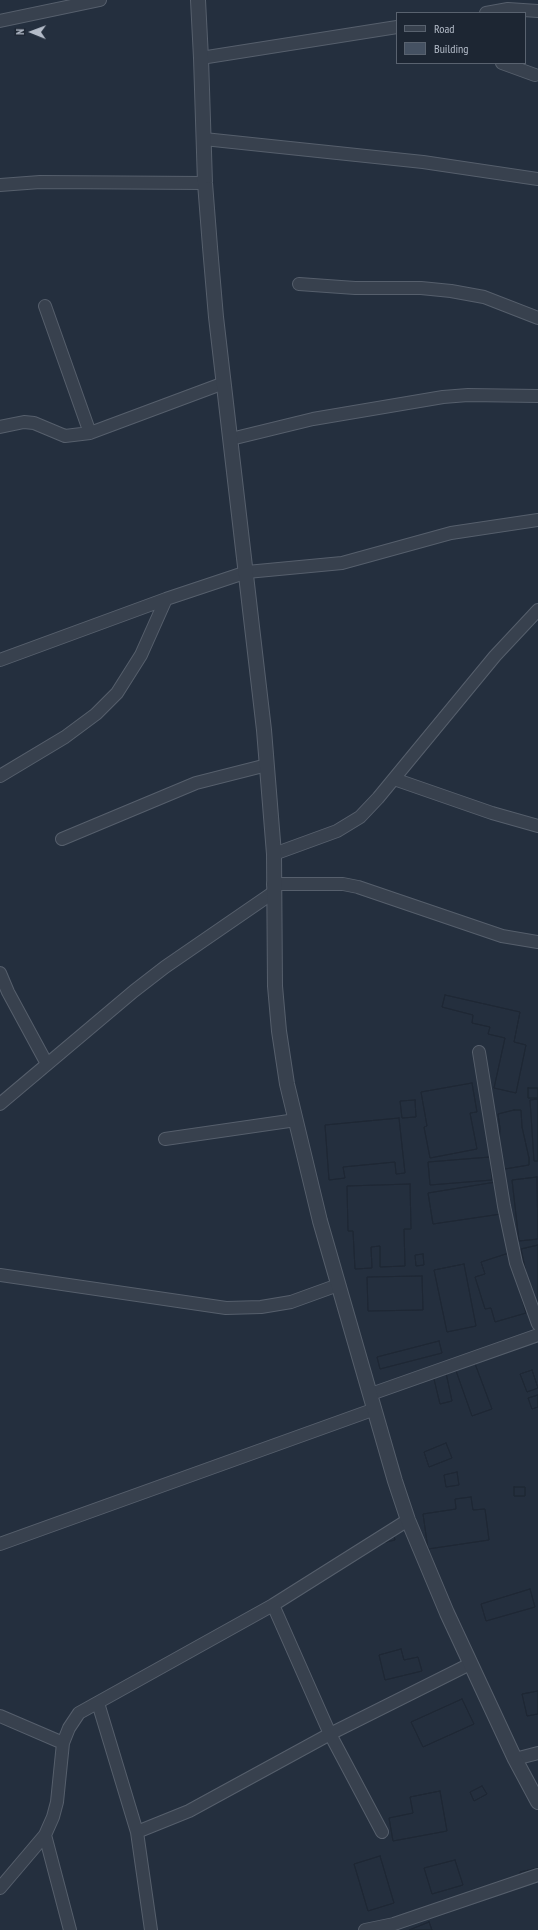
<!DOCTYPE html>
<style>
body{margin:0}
#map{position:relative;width:538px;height:1930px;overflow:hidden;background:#242f3e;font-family:"PT Sans Narrow",sans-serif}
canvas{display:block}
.legend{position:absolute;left:396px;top:12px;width:130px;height:52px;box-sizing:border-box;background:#1d2633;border:1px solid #59626f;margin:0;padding:5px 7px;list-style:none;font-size:12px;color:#b4bcc9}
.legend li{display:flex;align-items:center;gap:8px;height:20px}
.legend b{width:20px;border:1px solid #59626f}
.north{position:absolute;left:12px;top:12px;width:40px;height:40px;-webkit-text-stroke:3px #1d2633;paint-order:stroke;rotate:271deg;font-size:11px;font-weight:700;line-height:16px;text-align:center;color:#b4bcc9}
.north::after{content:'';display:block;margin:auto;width:14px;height:18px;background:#b4bcc9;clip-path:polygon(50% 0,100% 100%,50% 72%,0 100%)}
</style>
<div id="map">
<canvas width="538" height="1930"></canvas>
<ul class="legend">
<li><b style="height:5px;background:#38414e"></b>Road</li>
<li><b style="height:11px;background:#455162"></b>Building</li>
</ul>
<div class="north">N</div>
</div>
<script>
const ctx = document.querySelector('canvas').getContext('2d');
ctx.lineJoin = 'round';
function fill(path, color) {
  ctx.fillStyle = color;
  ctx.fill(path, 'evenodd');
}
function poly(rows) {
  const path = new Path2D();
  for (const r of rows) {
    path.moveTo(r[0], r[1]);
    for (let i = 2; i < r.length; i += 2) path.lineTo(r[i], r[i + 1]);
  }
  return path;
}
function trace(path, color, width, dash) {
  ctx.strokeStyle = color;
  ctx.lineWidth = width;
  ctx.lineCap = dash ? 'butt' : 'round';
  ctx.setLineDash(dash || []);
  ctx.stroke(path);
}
const building = poly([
 [445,995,520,1012,514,1042,526,1045,516,1093,494,1088,505,1038,488,1034,490,1027,472,1023,473,1015,442,1007,445,995],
 [445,995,520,1012,514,1042,526,1045,516,1093,494,1088,505,1038,488,1034,490,1027,472,1023,473,1015,442,1007,445,995],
 [472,1083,477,1112,470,1113,477,1149,430,1158,424,1127,427,1126,421,1092,472,1083],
 [472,1083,477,1112,470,1113,477,1149,430,1158,424,1127,427,1126,421,1092,472,1083],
 [528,1088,538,1088,538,1098,528,1098,528,1088],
 [528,1088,538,1088,538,1098,528,1098,528,1088],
 [538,1099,538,1161,534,1161,530,1100,538,1099],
 [538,1099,538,1161,534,1161,530,1100,538,1099],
 [415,1100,416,1117,402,1118,400,1101,415,1100],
 [415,1100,416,1117,402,1118,400,1101,415,1100],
 [514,1110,521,1110,522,1127,529,1158,529,1165,505,1169,499,1146,500,1128,498,1114,514,1110],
 [514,1110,521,1110,522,1127,529,1158,529,1165,505,1169,499,1146,500,1128,498,1114,514,1110],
 [399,1118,405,1173,396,1174,395,1162,343,1167,345,1178,329,1180,325,1125,399,1118],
 [399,1118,405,1173,396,1174,395,1162,343,1167,345,1178,329,1180,325,1125,399,1118],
 [490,1157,492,1180,430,1185,428,1162,490,1157],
 [490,1157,492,1180,430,1185,428,1162,490,1157],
 [537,1177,538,1239,519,1241,512,1180,537,1177],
 [537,1177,538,1239,519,1241,512,1180,537,1177],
 [496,1182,501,1214,433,1224,428,1193,496,1182],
 [496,1182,501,1214,433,1224,428,1193,496,1182],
 [410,1184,411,1229,404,1229,405,1266,380,1267,380,1246,371,1247,372,1268,355,1269,353,1231,348,1231,347,1186,410,1184],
 [410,1184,411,1229,404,1229,405,1266,380,1267,380,1246,371,1247,372,1268,355,1269,353,1231,348,1231,347,1186,410,1184],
 [538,1245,538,1310,534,1311,521,1249,538,1245],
 [538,1245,538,1310,534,1311,521,1249,538,1245],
 [509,1253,526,1313,495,1322,491,1308,485,1309,475,1277,485,1274,481,1262,509,1253],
 [509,1253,526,1313,495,1322,491,1308,485,1309,475,1277,485,1274,481,1262,509,1253],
 [423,1254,424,1265,416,1266,415,1255,423,1254],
 [423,1254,424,1265,416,1266,415,1255,423,1254],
 [464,1264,476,1326,447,1332,434,1270,464,1264],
 [464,1264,476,1326,447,1332,434,1270,464,1264],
 [422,1276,423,1310,368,1311,367,1277,422,1276],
 [422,1276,423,1310,368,1311,367,1277,422,1276],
 [439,1341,442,1353,380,1369,377,1357,439,1341],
 [439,1341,442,1353,380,1369,377,1357,439,1341],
 [474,1361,492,1409,472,1416,455,1368,474,1361],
 [474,1361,492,1409,472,1416,455,1368,474,1361],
 [445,1368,452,1401,440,1404,432,1371,445,1368],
 [445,1368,452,1401,440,1404,432,1371,445,1368],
 [532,1370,538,1388,527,1392,520,1374,532,1370],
 [532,1370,538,1388,527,1392,520,1374,532,1370],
 [538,1395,538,1407,532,1409,528,1398,538,1395],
 [538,1395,538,1407,532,1409,528,1398,538,1395],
 [446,1443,452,1458,429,1467,424,1452,446,1443],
 [446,1443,452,1458,429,1467,424,1452,446,1443],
 [457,1472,459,1485,446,1487,444,1475,457,1472],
 [457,1472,459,1485,446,1487,444,1475,457,1472],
 [514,1487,525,1487,525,1496,514,1496,514,1487],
 [514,1487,525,1487,525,1496,514,1496,514,1487],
 [471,1497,473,1510,485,1509,489,1540,428,1549,423,1514,456,1509,455,1499,471,1497],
 [471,1497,473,1510,485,1509,489,1540,428,1549,423,1514,456,1509,455,1499,471,1497],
 [393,1532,395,1540,382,1543,393,1532],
 [393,1532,395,1540,382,1543,393,1532],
 [530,1589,535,1607,486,1621,481,1604,530,1589],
 [530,1589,535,1607,486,1621,481,1604,530,1589],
 [401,1649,404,1660,418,1657,422,1671,385,1680,379,1655,401,1649],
 [401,1649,404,1660,418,1657,422,1671,385,1680,379,1655,401,1649],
 [538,1691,538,1714,527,1716,522,1694,538,1691],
 [538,1691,538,1714,527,1716,522,1694,538,1691],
 [462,1699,474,1724,423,1747,411,1722,462,1699],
 [462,1699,474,1724,423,1747,411,1722,462,1699],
 [482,1786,487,1794,474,1801,470,1792,482,1786],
 [482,1786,487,1794,474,1801,470,1792,482,1786],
 [440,1791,447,1831,393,1841,389,1818,413,1813,410,1797,440,1791],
 [440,1791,447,1831,393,1841,389,1818,413,1813,410,1797,440,1791],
 [380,1856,394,1903,368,1911,354,1864,380,1856],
 [380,1856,394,1903,368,1911,354,1864,380,1856],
 [455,1860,463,1885,432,1894,424,1868,455,1860],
 [455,1860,463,1885,432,1894,424,1868,455,1860],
 [538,1868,538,1879,522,1882,520,1872,538,1868],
 [538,1868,538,1879,522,1882,520,1872,538,1868],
 [429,1922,432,1930,409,1930,429,1922],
 [429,1922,432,1930,409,1930,429,1922]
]);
fill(building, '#455162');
trace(building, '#1f2835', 1);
const minor = poly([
 [486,13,508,9,538,11],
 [0,21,100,0],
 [201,58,397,27],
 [502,63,535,75],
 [204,139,423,162,538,179],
 [0,185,40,182,205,183],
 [299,284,355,288,421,288,451,291,484,297,538,318],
 [45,306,90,433],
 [0,427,24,422,34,423,65,436,90,433,224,383],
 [231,439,313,419,443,397,468,395,538,396],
 [0,660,166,599,247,572,342,563,451,533,538,520],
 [0,776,65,737,96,714,117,693,141,655,166,599],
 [394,779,492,813,538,826],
 [62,839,196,783,267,765],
 [274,854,337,831,360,817,378,798,495,656,538,610],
 [273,884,343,884,358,887,502,936,538,942],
 [0,973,8,992,47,1064],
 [479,1052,504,1206,516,1263,538,1324],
 [0,1104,134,991,165,967,274,892],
 [165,1139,296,1120],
 [0,1275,226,1308,261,1307,291,1302,338,1285],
 [371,1394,538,1335],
 [0,1544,375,1409],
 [273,1605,330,1734,382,1832],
 [98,1703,137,1832,151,1930],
 [0,1716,63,1743],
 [515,1759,538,1753],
 [137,1832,189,1811,330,1734,470,1664],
 [45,1835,70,1930],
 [0,1888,45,1835,53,1817,57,1802,63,1743,69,1728,79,1713,273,1605,408,1520],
 [365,1930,394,1924,538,1875]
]);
const tertiary = poly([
 [198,0,201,58,205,183,210,247,216,317,264,730,274,854,275,986,279,1031,287,1084,320,1221,395,1481,408,1520,447,1613,515,1759,538,1802]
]);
trace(minor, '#565f6c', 14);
trace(tertiary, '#565f6c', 16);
trace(minor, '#38414e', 12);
trace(tertiary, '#38414e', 14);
</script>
